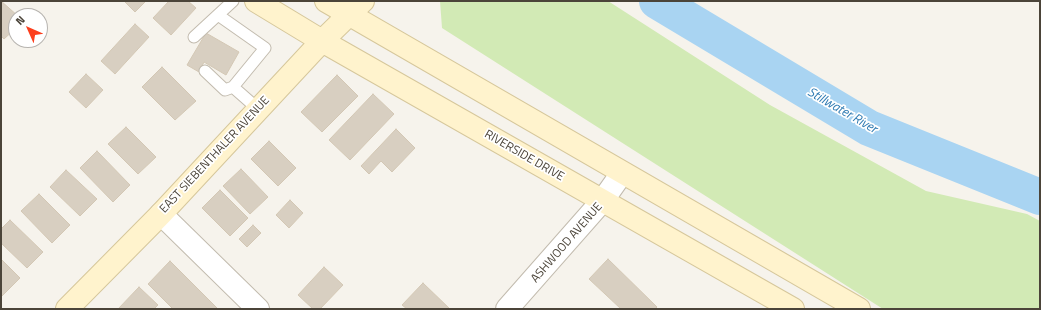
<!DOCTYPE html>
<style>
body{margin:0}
#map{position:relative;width:1041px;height:310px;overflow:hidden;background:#f6f3ec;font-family:"Titillium Web",sans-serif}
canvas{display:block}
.frame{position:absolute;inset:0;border:2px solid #4b4439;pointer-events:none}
.north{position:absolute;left:8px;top:8px;width:40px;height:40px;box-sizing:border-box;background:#fff;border:1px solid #b7b4b0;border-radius:50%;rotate:315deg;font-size:11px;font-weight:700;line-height:16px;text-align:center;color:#4b4439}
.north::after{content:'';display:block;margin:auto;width:14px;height:18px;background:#fc3f1d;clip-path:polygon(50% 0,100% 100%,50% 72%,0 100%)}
</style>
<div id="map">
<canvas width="1041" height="310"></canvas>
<div class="frame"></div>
<div class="north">N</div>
</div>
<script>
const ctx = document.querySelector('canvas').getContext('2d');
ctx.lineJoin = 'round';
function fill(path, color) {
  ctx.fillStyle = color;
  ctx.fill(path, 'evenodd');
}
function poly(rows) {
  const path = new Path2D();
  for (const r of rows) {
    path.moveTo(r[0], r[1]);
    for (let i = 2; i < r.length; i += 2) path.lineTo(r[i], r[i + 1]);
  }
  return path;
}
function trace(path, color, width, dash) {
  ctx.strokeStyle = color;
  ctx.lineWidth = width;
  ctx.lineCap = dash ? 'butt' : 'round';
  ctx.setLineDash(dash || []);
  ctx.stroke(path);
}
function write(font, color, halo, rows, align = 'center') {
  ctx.font = font + ' "Titillium Web",sans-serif';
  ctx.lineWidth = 3.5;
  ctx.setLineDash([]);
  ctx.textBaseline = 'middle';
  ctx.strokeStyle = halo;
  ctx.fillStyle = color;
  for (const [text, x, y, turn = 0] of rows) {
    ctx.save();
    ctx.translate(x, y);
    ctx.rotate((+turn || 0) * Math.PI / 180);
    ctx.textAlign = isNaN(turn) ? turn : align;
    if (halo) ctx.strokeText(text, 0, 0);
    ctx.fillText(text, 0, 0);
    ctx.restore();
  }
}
fill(poly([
 [440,1,608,1,770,105,926,191,1027,214,1040,221,1040,309,883,309,442,28]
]), '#d2eab5');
trace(poly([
 [657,1,869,128,1040,197]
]), '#a9d4f2', 36);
const building = poly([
 [1,1,18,16,16,16,16,28,4,39,1,36,1,1],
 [124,1,146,1,135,12,124,1],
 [169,1,188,1,196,8,171,35,153,18,169,1],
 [135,24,149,37,115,74,101,61,135,24],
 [206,33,239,52,226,75,204,62,199,72,187,65,206,33],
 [162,67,196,101,175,120,142,87,162,67],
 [86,74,103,90,86,108,69,92,86,74],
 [337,75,358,96,322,132,301,112,337,75],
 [373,94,394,114,350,160,329,140,373,94],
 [126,127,156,157,138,174,108,144,126,127],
 [396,129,415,148,392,172,381,161,369,174,361,166,396,129],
 [269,141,296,168,278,186,251,159,269,141],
 [97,151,130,185,113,202,80,168,97,151],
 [241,169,268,197,250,214,223,186,241,169],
 [66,170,97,199,80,216,50,187,66,170],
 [220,190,248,218,230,236,202,208,220,190],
 [39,194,70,225,52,243,21,211,39,194],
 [290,200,303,213,289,228,276,215,290,200],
 [10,220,43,252,27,268,1,243,1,229,10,220],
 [253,225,261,233,247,247,239,239,253,225],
 [1,259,20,278,2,296,1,295,1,259],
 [608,259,657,307,655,309,621,309,589,279,608,259],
 [170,261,218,309,173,309,148,284,170,261],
 [324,267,343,285,320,309,313,309,298,295,324,267],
 [423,283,450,309,407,309,402,305,423,283],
 [139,287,158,305,154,309,118,309,139,287]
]);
fill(building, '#d8cfc1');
trace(building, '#d3c7b4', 1);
const lane = poly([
 [218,15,265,48,233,87,258,109],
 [194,37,233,1],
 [205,71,225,90,233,87]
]);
const street = poly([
 [161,214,258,309],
 [507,309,603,200,622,173]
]);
const secondary = poly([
 [256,1,322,41,793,309],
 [326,1,859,309],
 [67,309,161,214,322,41,363,1]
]);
trace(lane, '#c2bbae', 13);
trace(street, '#c2bbae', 24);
trace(secondary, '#d6c79b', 24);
trace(lane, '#fff', 11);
trace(street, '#fff', 22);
trace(secondary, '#fff3cd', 22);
write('12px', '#4b4439', '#fff', [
 ["EAST SIEBENTHALER AVENUE",215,155,-47],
 ["RIVERSIDE DRIVE",524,156,30],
 ["ASHWOOD AVENUE",567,243,-49]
]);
write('italic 13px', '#2e7ab2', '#fff', [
 ["Stillwater River",842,111,30]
]);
</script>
